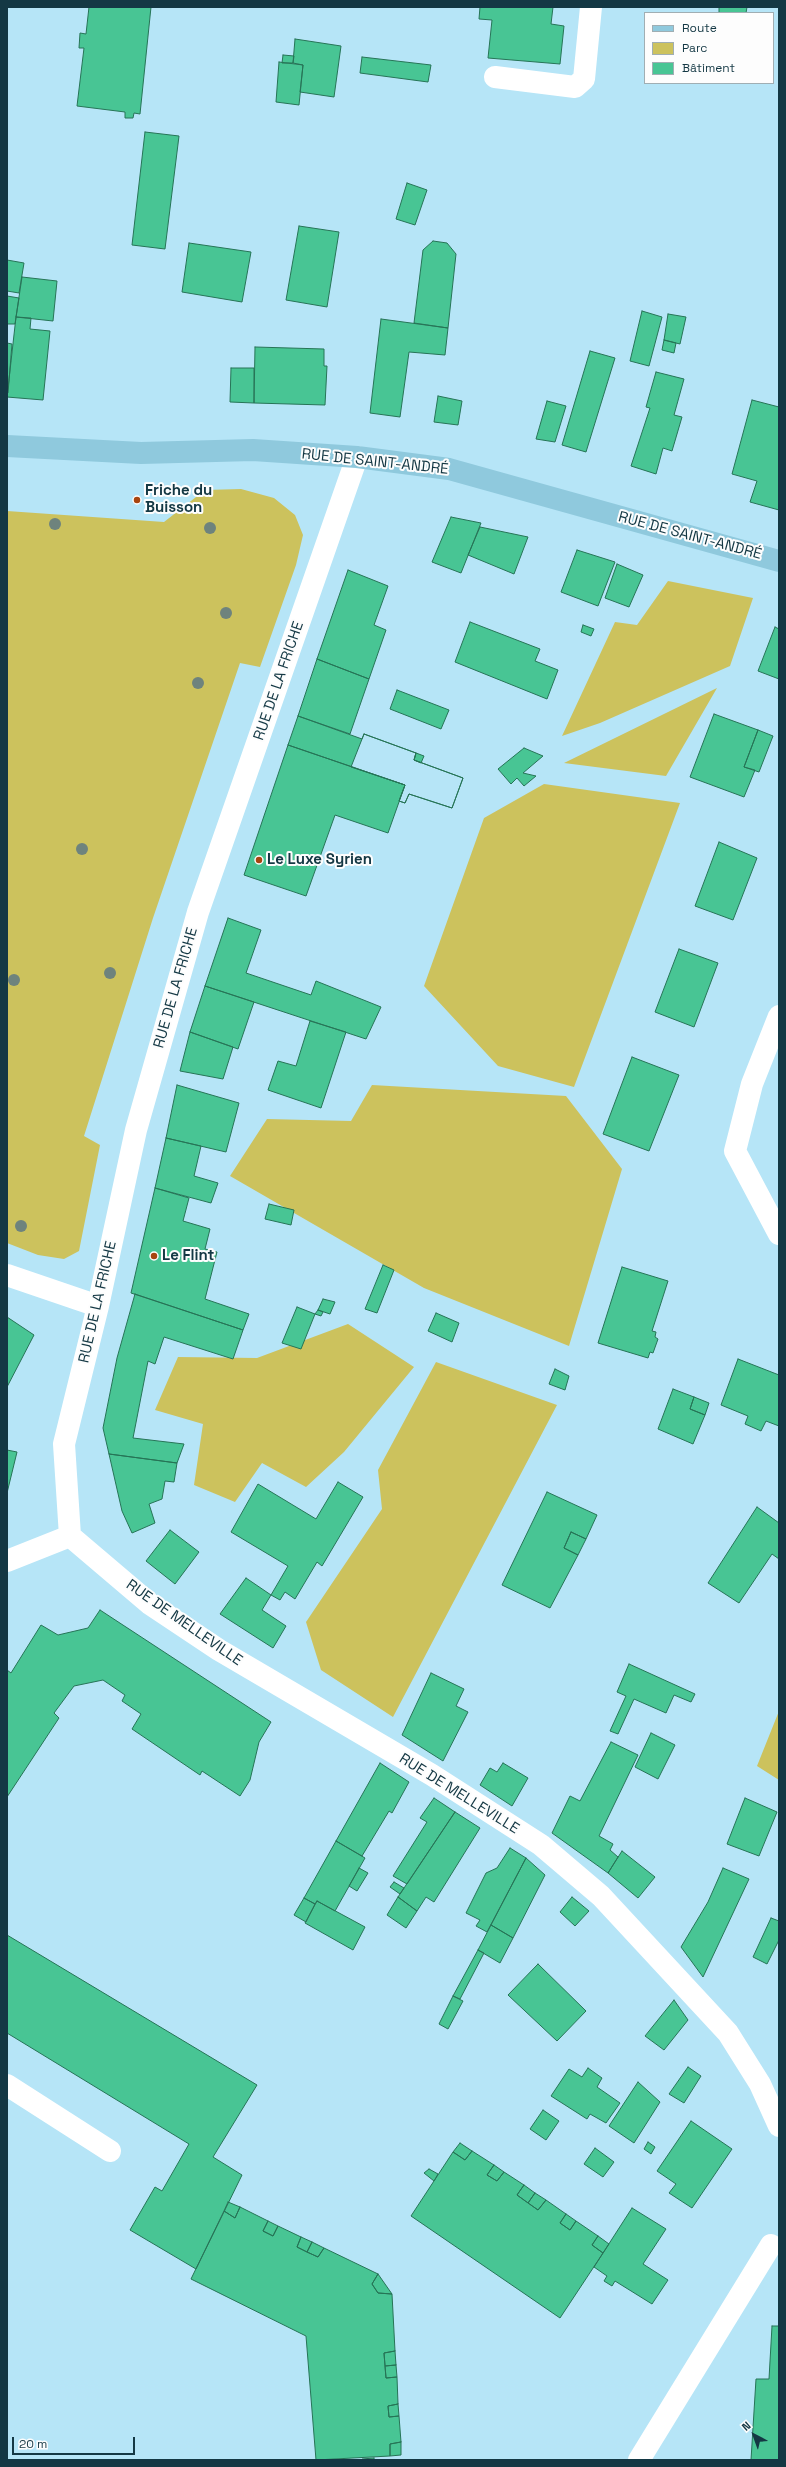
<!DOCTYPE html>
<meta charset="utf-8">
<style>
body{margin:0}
#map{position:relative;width:786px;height:2467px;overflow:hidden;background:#b6e5f7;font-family:"Space Grotesk",sans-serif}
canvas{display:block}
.frame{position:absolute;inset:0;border:8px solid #143844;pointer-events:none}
.legend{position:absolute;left:644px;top:12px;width:130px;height:72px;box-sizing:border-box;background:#fdfdfd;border:1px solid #a0aeb3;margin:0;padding:5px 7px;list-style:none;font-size:12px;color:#143844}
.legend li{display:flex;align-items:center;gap:8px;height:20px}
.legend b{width:20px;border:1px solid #a0aeb3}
.north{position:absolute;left:734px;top:2415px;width:40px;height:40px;-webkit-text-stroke:3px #fdfdfd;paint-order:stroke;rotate:319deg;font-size:11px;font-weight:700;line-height:16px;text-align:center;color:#143844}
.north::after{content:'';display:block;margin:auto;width:14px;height:18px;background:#143844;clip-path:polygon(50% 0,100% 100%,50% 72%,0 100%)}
.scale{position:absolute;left:12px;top:2437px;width:123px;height:18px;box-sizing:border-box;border:2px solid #143844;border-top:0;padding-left:5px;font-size:12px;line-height:14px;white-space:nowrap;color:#143844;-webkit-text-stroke:3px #fdfdfd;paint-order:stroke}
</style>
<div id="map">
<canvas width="786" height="2467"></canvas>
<div class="frame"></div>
<ul class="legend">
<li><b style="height:5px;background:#8fc9dd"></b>Route</li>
<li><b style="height:11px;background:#ccc25d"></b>Parc</li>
<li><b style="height:11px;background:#48c594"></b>Bâtiment</li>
</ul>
<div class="north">N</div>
<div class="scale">20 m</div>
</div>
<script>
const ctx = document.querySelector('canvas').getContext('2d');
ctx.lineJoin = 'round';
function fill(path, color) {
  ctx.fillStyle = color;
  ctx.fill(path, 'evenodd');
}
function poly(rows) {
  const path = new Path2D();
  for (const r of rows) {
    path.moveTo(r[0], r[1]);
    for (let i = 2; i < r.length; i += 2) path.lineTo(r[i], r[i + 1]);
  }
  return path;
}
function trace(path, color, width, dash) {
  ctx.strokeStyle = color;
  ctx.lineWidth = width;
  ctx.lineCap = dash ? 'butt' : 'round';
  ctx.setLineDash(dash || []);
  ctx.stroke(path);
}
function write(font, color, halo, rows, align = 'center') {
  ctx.font = font + ' "Space Grotesk",sans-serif';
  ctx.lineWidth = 4;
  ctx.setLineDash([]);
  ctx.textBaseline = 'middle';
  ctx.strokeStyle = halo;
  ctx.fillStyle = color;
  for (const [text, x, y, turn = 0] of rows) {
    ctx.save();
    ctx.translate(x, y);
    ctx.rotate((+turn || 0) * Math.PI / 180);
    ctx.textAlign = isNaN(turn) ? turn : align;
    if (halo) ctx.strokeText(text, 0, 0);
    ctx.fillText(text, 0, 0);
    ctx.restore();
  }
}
fill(poly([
 [241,489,274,498,295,515,303,535,296,565,260,667,240,663,153,918,84,1136,100,1145,79,1251,64,1259,38,1255,7,1243,7,511,164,522,205,490],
 [668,581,753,598,730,666,600,723,562,736,615,622,637,625],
 [717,688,666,776,564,763],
 [544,784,680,803,574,1087,498,1066,424,986,484,818],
 [372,1085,566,1096,622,1169,569,1346,424,1288,230,1176,267,1119,351,1121],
 [348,1324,414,1367,344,1452,306,1487,262,1463,235,1502,194,1485,203,1424,155,1410,178,1357,257,1358],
 [436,1362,557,1405,393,1717,321,1670,306,1622,382,1509,378,1470],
 [779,1711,779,1780,757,1766]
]), '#ccc25d');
const building = poly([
 [89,7,151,7,140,114,134,113,133,118,125,118,125,112,77,106,84,48,79,48,80,33,86,34,89,7],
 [480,7,553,7,551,24,564,26,560,64,488,58,492,20,479,19,480,7],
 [719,7,747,7,746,13,719,13,719,7],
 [295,39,341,46,334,97,300,92,303,65,293,63,295,39],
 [283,55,294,56,293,63,282,63,283,55],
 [362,57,431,65,428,82,360,73,362,57],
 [279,62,303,65,299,105,276,102,279,62],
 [145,132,179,136,165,249,132,245,145,132],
 [407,183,427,190,415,225,396,219,407,183],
 [299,226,339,232,327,307,286,300,299,226],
 [433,241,447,243,456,254,448,328,414,323,423,250,433,241],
 [189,243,251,252,242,302,182,292,189,243],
 [7,260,24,263,19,293,7,291,7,260],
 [22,277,57,281,53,321,16,317,22,277],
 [7,296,19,298,15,324,7,324,7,296],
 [642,311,662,317,649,366,630,361,642,311],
 [668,314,686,317,680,344,664,340,668,314],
 [16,317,31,318,30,329,50,331,43,400,7,397,16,317],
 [381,319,448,328,445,355,409,352,400,417,370,413,381,319],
 [664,340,676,343,674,353,662,350,664,340],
 [7,343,12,344,8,393,7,393,7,343],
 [255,347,324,349,324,366,327,366,325,405,254,403,255,347],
 [590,351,615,358,586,452,562,445,590,351],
 [231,368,254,368,254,403,230,402,231,368],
 [656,372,684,379,674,415,682,417,672,451,663,448,656,474,631,466,650,408,646,407,656,372],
 [438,396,462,401,458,425,434,422,438,396],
 [752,400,779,407,779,510,750,502,757,481,732,474,752,400],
 [547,401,566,406,555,442,536,439,547,401],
 [451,517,481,523,461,573,432,562,451,517],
 [480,527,528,537,514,574,468,555,480,527],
 [577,550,615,562,598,606,561,592,577,550],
 [617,564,643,575,629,607,605,598,617,564],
 [348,570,388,586,374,625,386,630,369,679,317,659,348,570],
 [470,622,540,649,535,661,558,670,547,699,455,662,470,622],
 [583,625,594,629,591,636,581,632,583,625],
 [775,627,779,629,779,679,758,671,775,627],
 [317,659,369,679,350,734,298,716,317,659],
 [397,690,449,710,441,729,390,709,397,690],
 [714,714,758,730,744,767,755,770,744,797,690,777,714,714],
 [298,716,362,739,364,734,416,753,414,760,463,778,452,808,409,794,405,803,399,801,405,785,288,745,298,716],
 [758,730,773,736,759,772,744,767,758,730],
 [364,734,416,753,414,760,463,778,452,808,409,794,405,803,399,801,405,785,351,767,364,734],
 [288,745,405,785,388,833,335,815,306,896,244,875,288,745],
 [524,748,543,756,523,773,536,776,524,786,517,778,511,784,498,769,524,748],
 [416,753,424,756,421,763,414,760,416,753],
 [719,842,757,858,733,920,695,906,719,842],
 [228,918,261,930,246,973,311,995,316,981,381,1007,366,1039,205,986,228,918],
 [679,949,718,963,694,1027,655,1012,679,949],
 [205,986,254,1002,238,1049,190,1032,205,986],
 [310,1021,346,1032,321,1108,268,1090,278,1061,296,1066,310,1021],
 [190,1032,233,1047,223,1079,180,1071,190,1032],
 [632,1057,679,1075,649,1151,603,1134,632,1057],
 [177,1085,239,1103,226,1152,166,1138,177,1085],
 [166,1138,201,1146,194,1176,218,1183,211,1203,155,1188,166,1138],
 [155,1188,189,1198,183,1221,210,1229,205,1249,217,1252,205,1299,249,1314,243,1330,131,1293,155,1188],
 [269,1204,294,1210,291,1225,265,1219,269,1204],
 [383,1265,394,1270,377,1313,365,1309,383,1265],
 [622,1267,668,1281,652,1331,656,1332,655,1337,658,1339,653,1353,650,1352,648,1358,598,1343,622,1267],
 [135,1294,243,1330,233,1359,164,1337,155,1364,148,1361,133,1438,184,1444,177,1463,109,1454,103,1428,117,1358,135,1294],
 [323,1299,335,1302,330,1314,318,1310,323,1299],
 [297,1307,315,1314,301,1349,282,1343,297,1307],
 [318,1310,323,1312,321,1316,315,1314,318,1310],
 [436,1313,459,1323,452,1342,428,1331,436,1313],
 [7,1317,34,1335,7,1387,7,1317],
 [738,1359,779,1375,779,1426,766,1421,761,1431,745,1424,748,1416,721,1405,738,1359],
 [555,1369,569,1376,565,1390,549,1384,555,1369],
 [673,1389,694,1397,690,1409,705,1415,693,1444,658,1429,673,1389],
 [694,1397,709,1403,705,1415,690,1409,694,1397],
 [7,1450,17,1452,7,1493,7,1450],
 [109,1454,177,1463,174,1482,165,1481,162,1499,149,1504,155,1523,132,1533,122,1511,109,1454],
 [338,1482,363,1497,322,1566,317,1562,295,1599,285,1592,280,1600,271,1595,288,1566,231,1532,258,1484,316,1519,338,1482],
 [547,1492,597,1515,586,1539,571,1532,564,1548,578,1555,550,1608,502,1585,547,1492],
 [757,1507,779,1523,779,1559,772,1554,739,1603,708,1583,757,1507],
 [170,1530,199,1552,175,1584,146,1561,170,1530],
 [571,1532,586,1539,578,1555,564,1548,571,1532],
 [246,1578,271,1595,262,1610,286,1626,273,1648,220,1614,246,1578],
 [100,1610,271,1722,259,1742,250,1780,240,1796,202,1771,200,1775,132,1729,141,1714,122,1701,125,1695,103,1680,74,1686,54,1713,59,1718,7,1797,7,1670,11,1673,41,1625,58,1635,88,1628,100,1610],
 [629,1664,695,1694,691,1702,674,1695,666,1713,634,1699,618,1734,610,1731,626,1696,617,1692,629,1664],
 [431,1673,464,1689,456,1706,468,1712,443,1761,402,1735,431,1673],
 [651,1733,675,1745,658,1779,635,1767,651,1733],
 [611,1742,638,1755,599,1836,613,1844,610,1850,618,1857,608,1873,552,1833,570,1796,580,1801,611,1742],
 [380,1763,409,1782,392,1813,389,1811,362,1856,336,1841,380,1763],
 [503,1763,528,1778,512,1806,480,1785,490,1768,497,1772,503,1763],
 [434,1798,455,1812,407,1884,393,1876,427,1822,420,1818,434,1798],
 [745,1798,777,1812,759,1856,727,1844,745,1798],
 [455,1812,480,1828,434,1902,426,1897,417,1911,398,1897,455,1812],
 [336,1841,365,1858,335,1911,317,1901,315,1904,304,1898,336,1841],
 [510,1848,526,1858,487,1932,476,1926,480,1920,466,1913,486,1873,497,1868,510,1848],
 [622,1851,655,1877,638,1898,608,1873,622,1851],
 [526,1858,545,1875,513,1938,491,1925,526,1858],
 [359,1868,368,1873,357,1891,349,1886,359,1868],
 [723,1868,749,1879,703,1977,681,1947,708,1902,723,1868],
 [394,1882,404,1888,400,1894,390,1887,394,1882],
 [398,1897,417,1911,406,1928,387,1915,398,1897],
 [572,1897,589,1911,575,1926,560,1912,572,1897],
 [304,1898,315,1904,306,1922,294,1915,304,1898],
 [317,1901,365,1927,353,1950,305,1923,317,1901],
 [771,1918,779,1921,779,1940,767,1964,753,1957,771,1918],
 [491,1925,513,1938,500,1963,478,1950,491,1925],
 [7,1935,257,2085,213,2157,242,2175,196,2269,130,2230,155,2187,162,2191,189,2144,7,2033,7,1935],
 [478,1950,484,1953,460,1999,453,1996,478,1950],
 [538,1964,586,2011,557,2041,508,1995,538,1964],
 [453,1996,463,2001,448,2029,439,2024,453,1996],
 [674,2000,688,2020,664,2050,645,2036,674,2000],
 [688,2067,701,2076,684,2103,669,2094,688,2067],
 [588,2068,602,2078,597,2087,620,2103,606,2123,590,2114,587,2119,551,2096,569,2069,582,2077,588,2068],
 [638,2082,660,2102,634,2143,609,2126,638,2082],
 [543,2110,559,2121,546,2140,530,2129,543,2110],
 [691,2121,732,2149,692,2208,669,2193,676,2184,657,2171,691,2121],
 [648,2142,655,2147,651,2154,644,2149,648,2142],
 [460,2143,472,2151,465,2160,453,2152,460,2143],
 [595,2148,614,2162,603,2177,584,2164,595,2148],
 [472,2151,494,2165,487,2175,497,2181,504,2172,524,2185,517,2195,538,2210,546,2200,566,2214,560,2223,570,2230,576,2221,598,2236,592,2245,603,2253,560,2318,411,2216,453,2152,465,2160,472,2151],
 [494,2165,504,2172,497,2181,487,2175,494,2165],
 [429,2169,438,2174,434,2181,424,2173,429,2169],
 [524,2185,535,2193,528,2203,517,2195,524,2185],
 [535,2193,546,2200,538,2210,528,2203,535,2193],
 [228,2202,240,2207,235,2218,224,2211,228,2202],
 [240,2207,268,2221,263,2231,273,2236,278,2226,301,2237,297,2247,307,2252,318,2257,324,2248,378,2274,372,2284,378,2293,392,2294,395,2351,384,2353,386,2378,397,2377,398,2404,388,2406,389,2417,399,2416,401,2442,390,2444,390,2456,316,2460,306,2336,191,2279,224,2211,235,2218,240,2207],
 [632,2208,666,2229,643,2264,668,2280,652,2304,615,2281,612,2286,604,2281,607,2276,594,2267,632,2208],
 [566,2214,576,2221,570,2230,560,2223,566,2214],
 [268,2221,278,2226,273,2236,263,2231,268,2221],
 [598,2236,609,2244,603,2253,592,2245,598,2236],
 [301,2237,312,2242,307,2252,297,2247,301,2237],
 [312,2242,324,2248,318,2257,307,2252,312,2242],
 [378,2274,392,2294,378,2293,372,2284,378,2274],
 [772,2326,779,2326,779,2460,751,2460,756,2379,769,2379,772,2326],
 [395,2351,396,2365,385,2366,384,2353,395,2351],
 [396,2365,397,2377,386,2378,385,2366,396,2365],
 [398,2404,399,2416,389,2417,388,2406,398,2404],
 [401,2442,401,2455,390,2456,390,2444,401,2442],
 [374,2458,374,2460,362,2460,362,2459,374,2458]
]);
fill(building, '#48c594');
trace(building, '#267456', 1);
trace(poly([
 [495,77,575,87,584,79,591,7],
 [779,1016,752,1084,735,1151,779,1234],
 [7,1275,98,1306],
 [70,1536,64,1444,98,1306,136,1130,198,912,357,457],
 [70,1536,150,1604,219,1650,432,1775,541,1845,601,1896,728,2033,760,2084,779,2126],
 [7,1561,70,1536],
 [7,2085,110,2151],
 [639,2460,771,2245]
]), '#fff', 22);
trace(poly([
 [7,446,141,453,253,450,357,457,449,469,779,561]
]), '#8fc9dd', 22);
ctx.fillStyle = '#6e837d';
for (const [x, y] of [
 [55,524],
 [210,528],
 [226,613],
 [198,683],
 [82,849],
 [110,973],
 [14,980],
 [21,1226]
]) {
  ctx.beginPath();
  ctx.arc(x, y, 6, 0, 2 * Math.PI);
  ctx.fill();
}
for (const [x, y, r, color] of [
 [137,500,4,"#a8450f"],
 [259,860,4,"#a8450f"],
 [154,1256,4,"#a8450f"]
]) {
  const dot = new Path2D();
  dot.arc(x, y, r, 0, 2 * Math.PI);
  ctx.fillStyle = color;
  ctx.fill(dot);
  trace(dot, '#fdfdfd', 1.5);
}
write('15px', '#143844', '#fdfdfd', [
 ["RUE DE SAINT-ANDRÉ",375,462,6],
 ["RUE DE SAINT-ANDRÉ",690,536,15],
 ["RUE DE LA FRICHE",279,681,-71],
 ["RUE DE LA FRICHE",176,988,-74],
 ["RUE DE LA FRICHE",98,1302,-77],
 ["RUE DE MELLEVILLE",184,1623,35],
 ["RUE DE MELLEVILLE",459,1794,32]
]);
write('bold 15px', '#143844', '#fdfdfd', [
 ["Friche du",145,491],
 ["Buisson",145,508],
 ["Le Luxe Syrien",267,860],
 ["Le Flint",162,1256]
], 'left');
</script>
